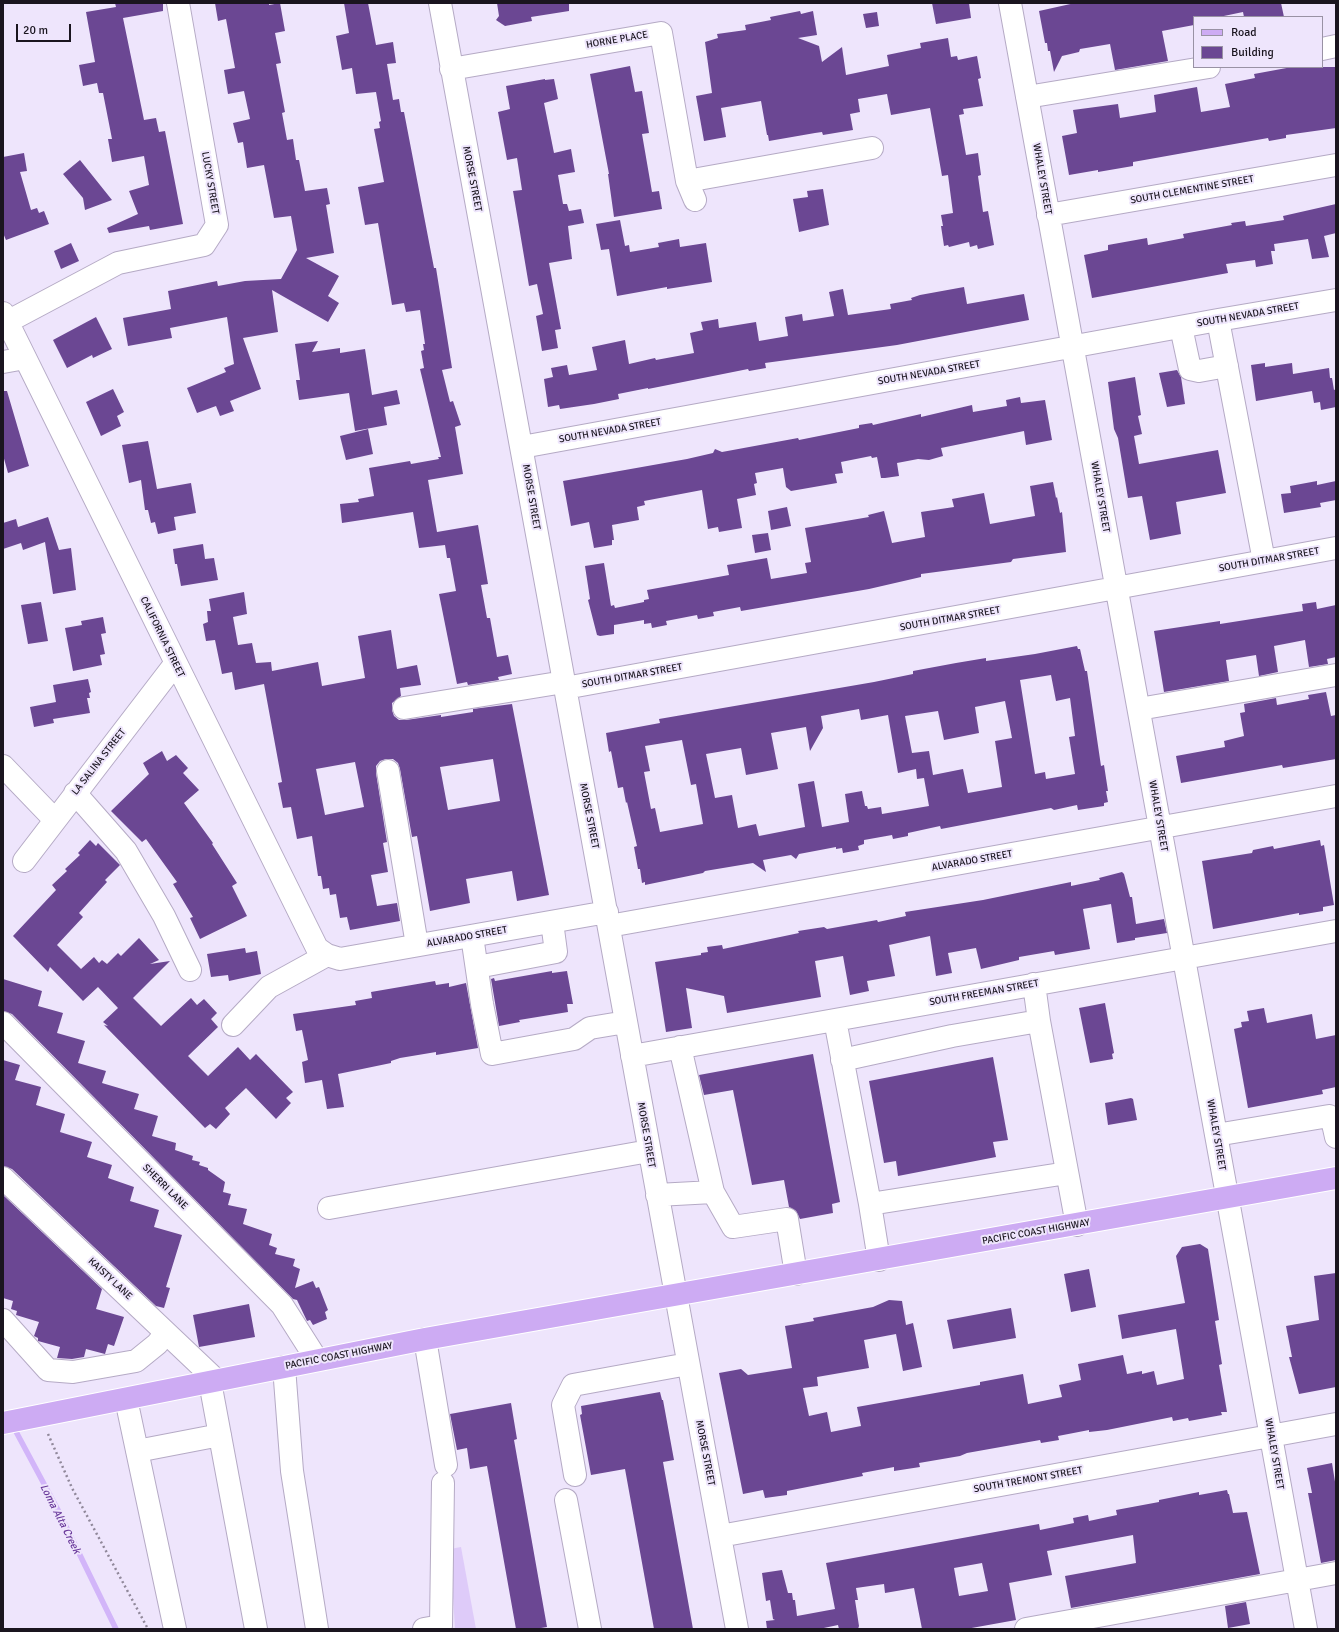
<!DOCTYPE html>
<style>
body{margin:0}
#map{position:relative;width:1339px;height:1632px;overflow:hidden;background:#eee5fc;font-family:Signika,sans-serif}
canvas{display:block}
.frame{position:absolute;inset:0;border:4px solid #1a151f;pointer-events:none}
.legend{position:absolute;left:1193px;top:16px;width:130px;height:52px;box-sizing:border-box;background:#eee5fc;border:1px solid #9992a4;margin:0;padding:5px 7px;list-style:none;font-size:12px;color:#1a151f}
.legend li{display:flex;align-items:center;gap:8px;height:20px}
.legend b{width:20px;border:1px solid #9992a4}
.scale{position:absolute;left:16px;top:24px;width:55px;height:18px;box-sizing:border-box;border:2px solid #1a151f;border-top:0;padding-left:5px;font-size:12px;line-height:14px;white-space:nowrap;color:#1a151f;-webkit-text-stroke:3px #eee5fc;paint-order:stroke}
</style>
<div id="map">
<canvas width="1339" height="1632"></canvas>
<div class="frame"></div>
<ul class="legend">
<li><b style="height:5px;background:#cdabf3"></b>Road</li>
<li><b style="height:11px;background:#6b4793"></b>Building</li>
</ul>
<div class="scale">20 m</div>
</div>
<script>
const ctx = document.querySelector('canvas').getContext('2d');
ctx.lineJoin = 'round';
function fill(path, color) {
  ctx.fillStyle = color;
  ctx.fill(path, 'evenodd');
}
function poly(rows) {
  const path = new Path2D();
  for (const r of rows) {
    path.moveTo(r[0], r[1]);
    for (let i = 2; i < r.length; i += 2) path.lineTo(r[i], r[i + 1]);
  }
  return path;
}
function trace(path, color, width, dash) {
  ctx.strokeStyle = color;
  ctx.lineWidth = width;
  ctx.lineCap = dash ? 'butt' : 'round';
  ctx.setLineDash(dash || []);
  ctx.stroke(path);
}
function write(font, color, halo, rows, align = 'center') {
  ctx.font = font + ' Signika,sans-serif';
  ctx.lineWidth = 4;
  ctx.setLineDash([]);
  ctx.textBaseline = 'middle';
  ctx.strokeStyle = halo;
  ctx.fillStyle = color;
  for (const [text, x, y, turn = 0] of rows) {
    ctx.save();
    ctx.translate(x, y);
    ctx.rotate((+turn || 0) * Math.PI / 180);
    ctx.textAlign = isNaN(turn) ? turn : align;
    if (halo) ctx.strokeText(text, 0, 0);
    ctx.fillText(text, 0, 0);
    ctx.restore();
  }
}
fill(poly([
 [461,1547,476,1629,455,1629,450,1549]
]), '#decbf9');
trace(poly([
 [13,1426,58,1510,116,1629]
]), '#d2b5f9', 5.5);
fill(poly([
 [115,3,163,3,163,11,123,18,144,120,156,118,159,132,165,131,183,224,150,230,149,226,109,233,107,228,138,214,129,191,149,185,144,156,112,162,108,139,112,139,103,93,99,93,97,83,83,86,79,65,95,62,86,12,116,7],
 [215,3,269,3,269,5,280,3,285,31,275,33,281,63,276,64,285,112,282,113,287,140,293,139,296,160,299,160,305,191,327,188,330,204,326,205,334,253,306,258,339,276,328,296,339,303,328,322,272,290,278,332,243,338,261,389,230,401,234,411,220,416,216,406,197,413,187,388,226,372,224,368,234,364,227,317,170,328,172,338,128,346,123,318,171,309,168,291,217,281,218,286,245,281,281,279,297,250,291,216,274,218,264,165,247,168,243,142,238,143,233,123,250,119,244,91,228,94,224,70,235,68,226,19,218,21],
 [344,3,368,3,376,45,393,42,396,63,387,64,393,100,399,99,401,112,404,112,434,268,436,268,452,368,442,370,450,402,453,401,461,425,455,427,463,474,428,480,437,532,478,525,488,584,481,585,487,618,490,618,497,657,508,655,512,674,498,677,499,680,468,685,467,682,457,684,439,594,456,591,450,558,447,558,445,545,419,548,413,512,342,523,340,504,359,502,358,499,374,496,369,468,410,461,411,464,439,459,438,457,441,457,420,369,424,368,421,351,424,350,423,344,425,344,420,310,406,312,404,303,392,305,378,223,365,225,358,187,384,182,374,129,380,128,379,122,381,121,376,92,356,94,352,68,342,70,336,36,349,33],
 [497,3,569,3,569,11,531,17,532,21,505,26,496,20,499,16],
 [932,3,969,3,971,18,936,24],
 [1075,3,1281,3,1284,17,1244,17,1243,12,1219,17,1194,17,1194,25,1162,31,1168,61,1115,70,1110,44,1080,49,1079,52,1062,56,1054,72,1050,51,1048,51,1047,43,1045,43,1039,11],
 [800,11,801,14,813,11,817,35,798,38,819,46,822,62,842,47,846,75,889,66,887,55,921,48,920,43,948,38,951,57,957,56,958,60,977,56,981,78,978,79,983,106,963,109,964,114,959,115,966,155,978,153,981,175,978,176,983,212,988,211,994,245,978,249,977,245,970,247,969,242,949,247,948,245,944,246,941,226,943,226,941,215,953,213,948,175,942,176,930,108,891,115,887,94,858,99,860,112,850,114,853,130,823,135,822,132,815,133,769,141,768,135,767,135,761,101,721,108,726,137,704,141,696,96,712,93,705,42,718,38,717,34,746,30,745,25,771,20,770,17],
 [877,12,879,26,866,28,863,14],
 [630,66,635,92,642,91,649,133,642,134,652,192,659,191,662,209,614,217,608,174,609,174,590,74],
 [1292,67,1336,67,1336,128,1286,135,1286,138,1269,141,1268,138,1133,162,1133,166,1098,172,1098,170,1069,175,1062,136,1077,133,1073,110,1118,104,1120,118,1156,112,1154,95,1197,87,1201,112,1230,107,1225,84,1255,78,1254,74],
 [545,79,545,80,554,79,558,99,544,103,554,153,571,149,575,172,558,175,563,204,567,204,569,211,581,209,584,223,568,226,572,259,549,263,561,329,555,330,558,348,542,351,536,316,543,314,537,284,529,286,513,191,522,190,517,158,507,160,498,112,510,109,506,86],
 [24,153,27,171,20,172,31,210,37,208,39,213,44,211,49,224,6,240,3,233,3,157],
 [80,160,112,200,85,210,83,198,63,174],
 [823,189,829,225,799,232,793,199,808,197,807,191],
 [1336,204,1336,233,1324,236,1329,257,1312,259,1308,239,1274,244,1275,251,1271,251,1273,264,1256,267,1255,260,1226,264,1228,273,1092,298,1084,255,1108,250,1108,245,1147,238,1148,245,1184,238,1183,234,1232,225,1231,223,1245,221,1246,226,1284,220,1283,216],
 [620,220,625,246,629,245,630,252,659,247,658,243,679,239,680,247,706,243,712,282,667,289,667,287,617,296,609,249,601,250,596,224],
 [71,243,79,261,61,269,54,251],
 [964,287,967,304,1024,294,1029,320,897,345,765,363,766,368,749,371,748,369,648,389,648,388,618,394,619,399,594,404,560,409,559,405,548,407,544,379,553,377,551,368,567,365,569,375,597,370,592,347,625,340,629,364,655,358,656,360,694,353,690,333,703,330,701,322,718,319,719,328,756,322,759,341,788,336,785,317,802,314,803,321,834,316,829,292,843,289,848,315,891,309,890,304,912,300,911,298,920,295],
 [96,317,112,349,93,358,92,355,67,368,53,340],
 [318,341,312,352,340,348,340,353,365,349,372,395,397,390,400,404,384,407,387,425,355,431,349,393,299,400,296,380,300,380,295,344],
 [1265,363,1265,367,1292,363,1293,374,1329,368,1330,378,1332,378,1334,390,1336,389,1336,407,1321,410,1320,402,1314,403,1312,391,1256,401,1251,365],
 [1177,370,1181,377,1185,404,1167,407,1159,373],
 [1135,377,1141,415,1138,416,1142,434,1134,436,1139,464,1218,450,1226,493,1176,502,1181,534,1150,540,1142,496,1128,498,1118,438,1114,429,1108,382],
 [113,389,124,412,117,416,121,426,101,436,86,402],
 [3,391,7,391,29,466,8,473,3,455],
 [1020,397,1021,403,1045,400,1052,440,1026,445,1024,431,941,448,943,456,929,460,918,459,897,463,899,476,885,478,881,478,877,457,872,458,871,456,841,462,843,473,835,474,837,483,791,491,786,487,783,468,755,473,757,483,754,484,756,495,737,499,742,528,719,532,718,527,708,529,702,490,644,501,645,505,637,507,639,520,612,525,614,540,612,540,612,545,594,548,589,522,571,526,563,481,687,459,713,453,715,449,722,452,798,438,799,440,859,428,859,425,872,423,873,425,921,414,921,417,972,405,973,412,1007,406,1006,400],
 [368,429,373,454,346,460,340,436],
 [148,441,157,489,191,483,196,513,174,517,176,530,158,534,155,522,151,523,148,510,145,510,141,480,129,483,122,445],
 [1317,481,1317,485,1336,481,1336,500,1320,503,1321,507,1284,513,1281,494,1291,493,1290,486],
 [1053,482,1056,498,1057,497,1060,513,1062,512,1066,552,1013,559,1011,562,921,574,921,577,869,589,741,611,740,607,713,612,714,616,698,619,697,615,666,621,667,625,652,628,651,623,644,624,644,620,614,625,614,634,600,636,597,635,588,600,590,599,585,566,604,563,611,606,614,605,615,608,644,602,644,600,649,599,647,590,729,575,727,565,767,558,771,579,807,573,805,563,811,562,805,528,869,517,868,515,884,511,892,543,925,537,921,512,954,507,952,499,984,493,990,524,1035,516,1030,486],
 [787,507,791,526,771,530,768,511],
 [48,517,59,550,71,548,76,590,53,594,45,542,23,550,21,543,3,549,3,523,16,519,18,527],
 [768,533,771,550,755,553,752,535],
 [203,544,205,559,214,558,218,580,181,586,177,564,175,564,173,549],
 [244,592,247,614,233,617,238,645,252,643,256,663,271,662,272,671,318,662,322,686,365,678,358,636,391,630,397,669,417,665,421,685,400,688,401,696,392,703,392,710,394,716,399,720,406,720,441,715,441,717,473,712,473,709,512,704,549,895,517,901,512,871,466,879,470,903,430,911,417,836,412,837,400,769,398,763,393,759,386,759,380,761,376,766,376,773,387,842,383,843,388,872,371,875,377,906,397,903,400,921,350,930,347,917,340,918,336,894,330,895,329,888,323,889,321,876,318,876,312,836,297,839,291,807,283,808,278,783,282,782,264,684,235,690,232,672,222,674,215,640,206,641,203,624,208,622,207,611,211,611,209,599],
 [493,759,500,801,448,810,440,767],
 [355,762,364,807,325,815,316,769],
 [41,602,48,641,28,644,21,605],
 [1316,602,1317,609,1336,605,1336,657,1327,659,1328,664,1309,667,1305,640,1274,646,1278,672,1259,676,1256,655,1226,660,1229,681,1164,692,1154,631,1220,621,1220,624,1303,611,1302,604],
 [103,617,106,633,101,634,105,654,100,655,102,665,73,671,65,628,82,625,81,621],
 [1077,646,1078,649,1080,649,1085,671,1087,671,1101,766,1104,765,1108,791,1106,791,1108,802,1104,803,1104,806,1078,810,1077,805,1054,810,1051,808,941,829,940,826,908,833,908,836,893,839,892,835,864,840,864,844,858,846,859,850,843,853,842,848,836,849,836,847,799,854,796,859,791,855,763,860,766,872,753,863,705,871,703,873,645,885,645,882,642,883,640,869,638,869,634,847,637,846,627,802,626,803,623,787,618,788,611,751,609,752,606,733,660,723,659,719,874,682,913,674,913,671,956,663,986,658,986,661,1035,654],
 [1051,675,1056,701,1070,698,1075,736,1069,737,1075,774,1046,779,1045,772,1035,774,1020,680],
 [1005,701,1012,738,995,741,1002,787,968,793,963,769,933,775,929,751,912,753,905,716,938,711,944,740,979,733,975,707],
 [859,709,861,720,888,715,898,773,916,769,917,779,924,778,929,806,882,814,881,807,868,809,867,806,865,806,862,791,845,794,849,822,822,827,814,781,798,784,805,827,759,836,756,824,738,828,732,795,715,798,706,754,741,748,746,775,778,769,771,733,806,727,810,751,823,728,821,716],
 [682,740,691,785,696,784,703,824,660,832,655,808,651,809,644,772,650,771,645,746],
 [88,679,91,692,89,693,90,698,87,698,90,713,53,719,54,723,34,727,30,707,56,702,53,685],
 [1326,692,1331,716,1336,715,1336,759,1283,768,1282,765,1181,783,1176,756,1225,747,1224,741,1244,736,1240,713,1245,712,1244,704,1276,698,1277,705,1309,699,1308,695],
 [162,751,167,761,176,755,188,768,183,773,199,790,184,803,213,843,212,844,237,883,232,886,247,916,200,939,190,918,193,917,173,884,177,882,146,839,142,842,111,811,149,774,143,763],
 [90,840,96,846,98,843,120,865,105,880,107,882,79,913,83,917,57,945,81,969,94,957,99,963,102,960,107,964,118,953,121,956,139,938,159,960,150,964,170,961,133,998,161,1026,191,998,197,1005,204,999,217,1013,211,1019,218,1027,188,1056,208,1076,238,1047,250,1060,256,1054,293,1092,286,1098,291,1103,276,1119,246,1088,225,1108,230,1114,216,1129,210,1124,205,1128,104,1025,108,1026,103,1022,118,1008,98,987,83,1001,50,967,48,972,13,936,56,890,52,885,67,871,65,869,80,855,78,853],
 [1320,840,1321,846,1324,845,1334,905,1323,907,1323,911,1299,915,1299,913,1213,929,1202,861,1252,853,1253,850,1273,846,1274,849],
 [1122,872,1124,874,1130,897,1132,897,1136,924,1164,919,1167,933,1135,938,1135,940,1117,943,1111,904,1083,909,1090,949,1055,955,1054,951,1019,957,1019,960,981,969,976,948,948,953,952,973,936,976,930,936,889,945,895,976,867,981,869,991,850,995,843,956,815,961,821,997,727,1013,724,996,686,988,692,1028,666,1032,655,962,701,955,701,953,708,952,707,947,722,945,723,949,799,933,798,931,824,927,827,929,877,920,878,922,906,916,905,912,983,900,1071,882,1071,886,1100,880,1099,878],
 [245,948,246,953,257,951,261,974,229,981,228,975,211,977,207,954],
 [552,971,552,973,567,971,573,1004,567,1004,568,1012,519,1020,520,1022,499,1026,491,979,494,978,495,981],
 [3,979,42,991,38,1006,63,1013,57,1033,85,1041,78,1063,106,1071,102,1083,139,1094,134,1109,158,1116,152,1136,176,1143,175,1150,193,1156,192,1160,200,1162,199,1165,208,1168,208,1170,225,1182,223,1192,231,1194,228,1205,247,1209,243,1224,272,1234,269,1245,277,1248,275,1254,295,1259,293,1266,300,1269,295,1288,313,1281,316,1288,319,1287,328,1310,325,1312,327,1319,313,1325,310,1320,307,1321,297,1300,293,1299,12,1014,3,1011],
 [435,981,436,985,449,983,449,987,466,983,478,1048,436,1055,436,1052,400,1058,391,1061,391,1063,338,1074,344,1107,327,1109,322,1080,305,1083,302,1062,308,1060,302,1030,296,1031,293,1014,356,1005,355,1001,372,998,371,992],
 [1105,1003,1114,1053,1112,1054,1113,1059,1090,1063,1079,1008],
 [1264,1008,1267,1023,1312,1014,1316,1039,1336,1035,1336,1087,1322,1090,1323,1094,1248,1108,1234,1029,1242,1027,1241,1022,1249,1021,1247,1011],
 [813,1054,840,1202,832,1204,833,1213,800,1219,796,1211,789,1207,784,1180,752,1185,733,1090,704,1095,699,1075],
 [993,1057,1008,1140,993,1142,996,1157,898,1176,896,1161,884,1163,869,1081],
 [3,1060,20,1065,15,1080,41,1087,36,1105,65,1114,60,1132,92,1142,87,1157,112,1165,108,1178,134,1187,130,1201,159,1210,154,1227,182,1235,166,1287,170,1288,164,1308,156,1306,12,1169,3,1166],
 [1131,1098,1133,1099,1137,1120,1108,1125,1105,1103],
 [3,1195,102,1289,96,1309,124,1317,114,1346,108,1344,105,1354,86,1349,84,1357,72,1359,57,1358,60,1347,38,1341,38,1338,34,1336,39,1322,16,1315,17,1311,11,1309,13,1301,3,1298],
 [1200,1244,1208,1249,1219,1320,1215,1321,1222,1364,1219,1365,1227,1412,1221,1412,1222,1415,1189,1421,1188,1418,1173,1421,1172,1417,1107,1430,1089,1432,1089,1430,1058,1436,1059,1440,1041,1443,1040,1440,967,1453,960,1456,919,1463,920,1467,894,1471,894,1467,862,1473,863,1476,787,1491,787,1495,765,1498,763,1490,743,1494,719,1373,741,1369,748,1375,792,1368,785,1326,814,1321,813,1318,873,1307,889,1300,902,1301,906,1325,913,1323,922,1367,903,1371,896,1334,864,1340,869,1368,817,1377,818,1386,803,1388,809,1416,827,1412,831,1432,861,1426,857,1407,980,1385,980,1382,1023,1374,1028,1404,1062,1397,1059,1385,1081,1380,1078,1364,1123,1355,1127,1374,1142,1371,1142,1374,1154,1371,1157,1385,1184,1379,1176,1329,1122,1339,1118,1315,1185,1303,1176,1256,1182,1247],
 [1089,1269,1096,1307,1071,1312,1064,1274],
 [1336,1273,1336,1387,1299,1394,1289,1357,1292,1357,1286,1326,1319,1320,1314,1276],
 [249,1304,255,1337,199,1347,193,1315],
 [1011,1308,1016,1338,953,1349,947,1320],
 [660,1392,662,1400,663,1400,674,1460,663,1462,693,1629,654,1629,625,1469,591,1475,580,1415,582,1414,581,1406],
 [511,1403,517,1439,514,1440,547,1627,535,1629,516,1629,487,1466,470,1469,467,1448,457,1450,450,1414],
 [1332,1463,1336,1488,1336,1560,1321,1563,1308,1493,1312,1493,1307,1468],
 [1227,1490,1228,1494,1229,1494,1233,1513,1247,1512,1260,1574,1071,1608,1065,1576,1136,1563,1133,1535,1047,1551,1052,1575,1009,1583,1016,1620,966,1629,922,1629,914,1588,885,1593,884,1584,856,1588,858,1600,855,1600,859,1626,858,1629,839,1629,838,1625,819,1629,767,1629,766,1621,775,1620,773,1619,770,1600,766,1601,762,1573,782,1570,788,1593,792,1593,793,1600,795,1600,797,1616,835,1609,826,1563,1039,1524,1040,1530,1074,1523,1073,1518,1088,1515,1089,1521,1117,1515,1116,1510,1159,1502,1159,1500,1199,1492,1199,1495],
 [982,1563,988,1591,959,1596,954,1568],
 [1246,1602,1250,1624,1228,1628,1225,1606]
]), '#6b4793');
const minor = poly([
 [440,3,737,1629],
 [1010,3,1306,1629],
 [1322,49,1336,46],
 [451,69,661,33,687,181,695,200],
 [1027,97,1209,67],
 [687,181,872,148],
 [1048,215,1336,165],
 [3,313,317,948,327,955,340,959,607,912],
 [1218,320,1264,561],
 [7,322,118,263,204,245,217,225,178,3],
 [1181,327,1190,369,1199,371,1227,366],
 [3,362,25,358],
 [522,447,1218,320,1336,300],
 [565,688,1336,548],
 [404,708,564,682],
 [1139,709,1336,675],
 [3,766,54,819],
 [388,771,417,945],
 [75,793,126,851,164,916,190,970],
 [24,861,175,664],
 [609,926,1336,796],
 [472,936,482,1004,492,1054,574,1039,590,1028,626,1022],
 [477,967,556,952,552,922],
 [1034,984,1039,1021],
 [835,1020,870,1204,1067,1173],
 [3,1023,282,1305,317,1360],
 [233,1025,269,987,327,955],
 [680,1047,713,1192,733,1227,787,1219,796,1274],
 [632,1056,1336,931],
 [842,1060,952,1036,1039,1021,1077,1225],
 [1216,1135,1329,1116,1332,1119,1336,1137],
 [3,1178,217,1381],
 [657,1195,713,1192],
 [870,1204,879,1260],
 [329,1208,649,1151],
 [3,1320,48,1370,73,1372,136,1361,157,1344,166,1333],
 [425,1339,446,1465],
 [284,1367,292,1471,317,1629],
 [210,1382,256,1629],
 [126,1399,175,1629],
 [137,1451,220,1435],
 [575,1475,563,1405,573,1385,688,1364],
 [566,1500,590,1629],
 [720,1536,1336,1424],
 [424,1629,441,1626,443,1483],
 [1026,1629,1336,1573]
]);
const major = poly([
 [3,1423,425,1339,1336,1178]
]);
trace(minor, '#b5aac5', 24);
trace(major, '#fff', 24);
trace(poly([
 [48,1434,72,1488,148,1629]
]), '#90889a', 2.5, [2, 3]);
trace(minor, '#fff', 22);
trace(major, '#cdabf3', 22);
write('10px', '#1a151f', '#eee5fc', [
 ["HORNE PLACE",617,40,-10],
 ["MORSE STREET",472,179,79],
 ["WHALEY STREET",1042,179,80],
 ["LUCKY STREET",210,183,80],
 ["SOUTH CLEMENTINE STREET",1192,190,-10],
 ["SOUTH NEVADA STREET",1248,315,-10],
 ["SOUTH NEVADA STREET",929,373,-10],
 ["SOUTH NEVADA STREET",610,431,-10],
 ["MORSE STREET",531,497,80],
 ["WHALEY STREET",1100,497,80],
 ["SOUTH DITMAR STREET",1269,560,-10],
 ["SOUTH DITMAR STREET",950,619,-10],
 ["CALIFORNIA STREET",162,637,64],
 ["SOUTH DITMAR STREET",632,676,-10],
 ["LA SALINA STREET",99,762,-52],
 ["MORSE STREET",589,816,79],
 ["WHALEY STREET",1158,816,80],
 ["ALVARADO STREET",972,861,-10],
 ["ALVARADO STREET",467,937,-10],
 ["SOUTH FREEMAN STREET",984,993,-10],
 ["MORSE STREET",646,1135,80],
 ["WHALEY STREET",1216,1135,80],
 ["SHERRI LANE",165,1187,45],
 ["PACIFIC COAST HIGHWAY",1036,1232,-10],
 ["KAISTY LANE",110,1279,43],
 ["PACIFIC COAST HIGHWAY",339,1356,-11],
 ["MORSE STREET",705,1453,79],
 ["WHALEY STREET",1274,1454,80],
 ["SOUTH TREMONT STREET",1028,1480,-10]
]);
write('italic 11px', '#69399a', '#eee5fc', [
 ["Loma Alta Creek",60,1519,63]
]);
</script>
